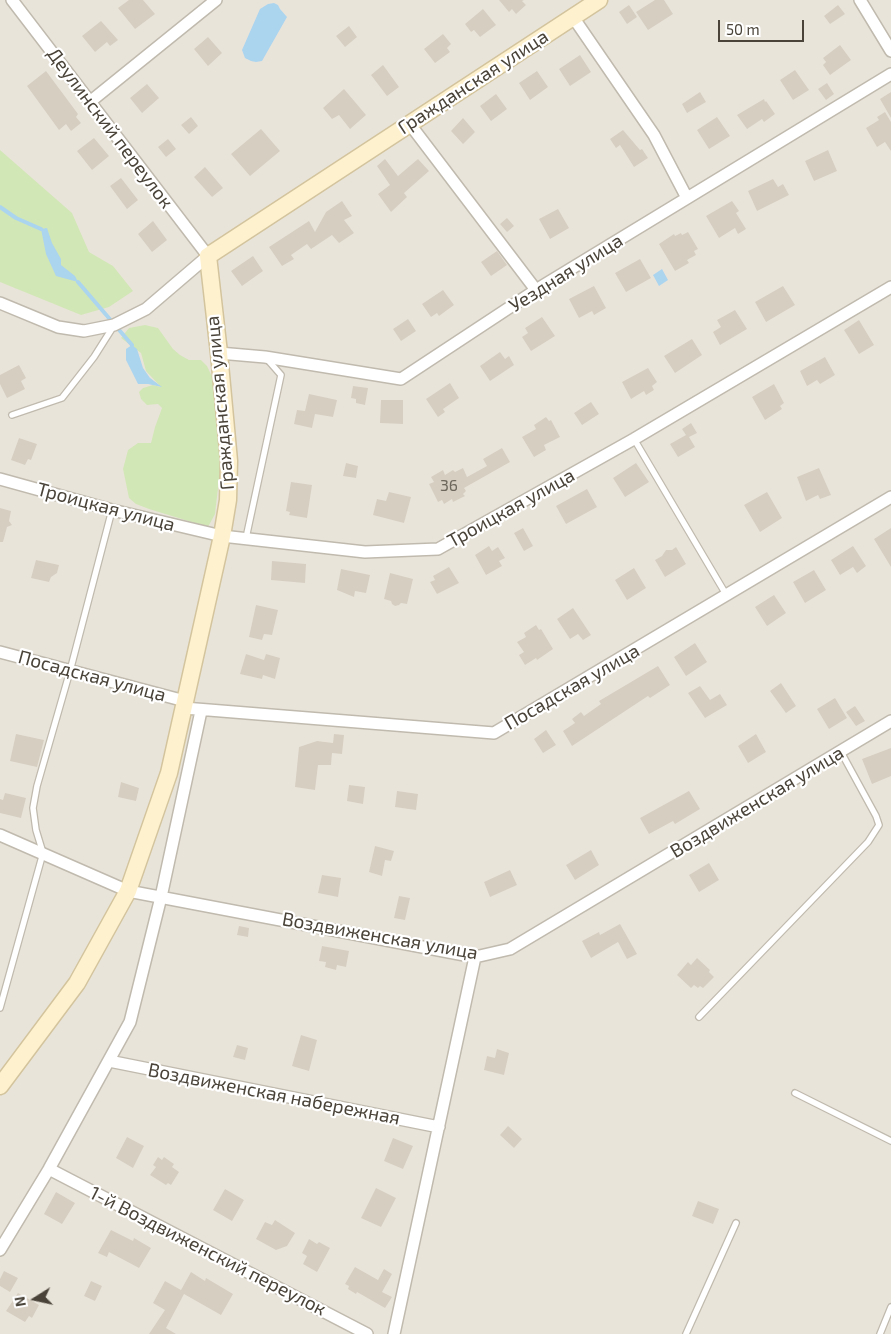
<!DOCTYPE html>
<meta charset="utf-8">
<style>
body{margin:0}
#map{position:relative;width:891px;height:1334px;overflow:hidden;background:#f5f2eb;font-family:"Exo 2",sans-serif}
canvas{display:block}
.north{position:absolute;left:10px;top:1274px;width:50px;height:50px;-webkit-text-stroke:4px #fff;paint-order:stroke;rotate:260deg;font-size:14px;font-weight:700;line-height:20px;text-align:center;color:#494339}
.north::after{content:'';display:block;margin:auto;width:18px;height:22px;background:#494339;clip-path:polygon(50% 0,100% 100%,50% 72%,0 100%)}
.scale{position:absolute;left:718px;top:20px;width:86px;height:22px;box-sizing:border-box;border:2px solid #494339;border-top:0;padding-left:6px;font-size:15px;line-height:18px;white-space:nowrap;color:#494339;-webkit-text-stroke:4px #fff;paint-order:stroke}
</style>
<div id="map">
<canvas width="891" height="1334"></canvas>
<div class="north">N</div>
<div class="scale">50 m</div>
</div>
<script>
const ctx = document.querySelector('canvas').getContext('2d');
ctx.lineJoin = 'round';
function fill(path, color) {
  ctx.fillStyle = color;
  ctx.fill(path, 'evenodd');
}
function poly(rows) {
  const path = new Path2D();
  for (const r of rows) {
    path.moveTo(r[0], r[1]);
    for (let i = 2; i < r.length; i += 2) path.lineTo(r[i], r[i + 1]);
  }
  return path;
}
function trace(path, color, width, dash) {
  ctx.strokeStyle = color;
  ctx.lineWidth = width;
  ctx.lineCap = dash ? 'butt' : 'round';
  ctx.setLineDash(dash || []);
  ctx.stroke(path);
}
function write(font, color, halo, rows, align = 'center') {
  ctx.font = font + ' "Exo 2",sans-serif';
  ctx.lineWidth = 4.5;
  ctx.setLineDash([]);
  ctx.textBaseline = 'middle';
  ctx.strokeStyle = halo;
  ctx.fillStyle = color;
  for (const [text, x, y, turn = 0] of rows) {
    ctx.save();
    ctx.translate(x, y);
    ctx.rotate((+turn || 0) * Math.PI / 180);
    ctx.textAlign = isNaN(turn) ? turn : align;
    if (halo) ctx.strokeText(text, 0, 0);
    ctx.fillText(text, 0, 0);
    ctx.restore();
  }
}
fill(poly([
 [0,0,891,0,891,1334,0,1334]
]), '#e9e4da');
fill(poly([
 [0,150,72,213,89,252,113,266,133,291,109,307,81,315,0,282],
 [145,325,158,328,173,349,180,355,189,360,201,360,207,366,215,383,218,422,220,471,215,514,208,527,149,509,136,504,129,498,123,469,128,450,138,443,151,443,155,427,162,408,158,404,147,405,141,399,139,392,143,388,153,385,161,387,146,371,141,353,121,338,129,328]
]), '#d2e7b6');
fill(poly([
 [274,3,278,5,280,9,287,17,262,61,256,62,251,61,245,58,242,50,260,9,268,4],
 [47,228,52,243,61,259,61,265,75,276,78,282,56,276,46,254,41,229],
 [662,269,668,280,659,286,653,275],
 [132,345,137,349,143,368,150,378,162,387,148,384,138,384,126,360,126,349]
]), '#abd4ef');
trace(poly([
 [0,207,16,218,41,229],
 [78,282,132,345]
]), '#abd4ef', 4);
fill(poly([
 [129,0,143,0,155,14,135,29,118,8],
 [499,0,524,0,522,1,526,5,516,14,512,9,509,12],
 [655,0,664,0,673,14,648,30,636,12],
 [629,5,637,17,627,24,619,12],
 [838,5,845,14,830,24,824,16],
 [483,9,496,25,480,37,474,30,471,32,465,24],
 [101,21,118,40,110,46,107,42,95,52,82,36],
 [349,26,357,37,345,47,336,36],
 [443,34,451,44,447,48,450,52,435,63,424,49],
 [208,37,222,53,208,66,194,49],
 [840,45,851,60,830,75,823,65,826,62,823,58],
 [580,55,591,72,570,86,559,69],
 [383,65,399,87,387,96,371,75],
 [795,70,809,90,793,100,780,80],
 [46,71,78,114,76,117,81,123,71,131,66,124,59,130,27,86],
 [537,71,548,87,530,100,519,83],
 [827,83,834,94,826,100,818,89],
 [147,84,159,98,142,113,130,98],
 [344,89,366,115,350,129,339,115,332,119,323,108],
 [700,92,706,102,687,113,682,104],
 [891,92,891,118,880,99],
 [496,94,507,109,491,121,480,106],
 [764,99,765,102,766,101,775,114,764,122,762,119,747,129,737,115],
 [885,112,891,122,891,151,885,142,877,147,866,128,879,120,877,117],
 [191,117,198,126,189,134,181,125],
 [717,117,730,136,709,149,697,130],
 [463,118,475,132,463,144,451,131],
 [261,129,280,151,250,176,231,154],
 [623,130,640,150,642,149,648,158,634,167,620,145,616,148,610,139],
 [94,138,109,156,92,170,77,151],
 [168,139,176,149,166,157,158,147],
 [828,150,837,171,814,181,805,161],
 [385,159,398,176,418,159,429,171,404,193,407,197,391,212,378,194,390,185,377,166],
 [205,167,223,188,212,197,194,177],
 [121,178,138,200,127,209,110,186],
 [773,179,778,187,783,184,789,195,757,211,748,191],
 [342,201,352,216,344,220,354,233,339,243,332,235,311,249,307,244,291,255,294,259,282,266,269,247,309,221,315,232,326,212],
 [732,201,739,211,736,213,746,229,738,234,735,228,719,238,706,216],
 [558,209,569,228,550,239,539,219],
 [507,218,514,226,507,232,500,224],
 [153,221,167,240,152,252,138,234],
 [688,232,698,249,694,251,696,255,687,260,689,263,675,271,659,244,674,234,675,236,681,233,682,235],
 [497,251,507,265,491,276,481,262],
 [253,256,263,271,242,286,231,271],
 [640,259,651,278,626,292,615,273],
 [594,286,606,308,594,315,592,311,579,318,569,299],
 [783,286,795,305,766,322,755,302],
 [443,290,454,305,439,316,437,313,431,317,422,304],
 [735,310,747,329,720,345,713,332,721,327,717,320],
 [542,317,555,336,531,351,522,337,528,333,525,328],
 [408,319,416,331,401,341,393,329],
 [859,320,874,345,859,354,844,330],
 [692,339,702,355,675,373,664,356],
 [500,352,505,359,509,356,514,365,490,381,480,366],
 [825,357,835,375,820,384,817,380,807,386,800,371],
 [19,365,26,378,21,381,25,389,7,398,0,384,0,375],
 [648,368,657,382,652,386,654,390,646,395,644,391,631,399,622,382],
 [450,383,459,398,443,409,445,412,438,417,426,399],
 [774,384,784,403,780,406,782,409,765,420,752,397],
 [353,386,368,388,365,405,356,403,356,399,351,398],
 [309,394,337,400,333,417,315,414,312,428,294,424,297,410,305,411],
 [381,400,403,400,403,424,380,423],
 [591,402,599,414,582,425,574,413],
 [546,417,549,421,551,420,560,437,544,445,546,450,534,457,522,437,536,429,534,425],
 [691,423,697,433,689,437,695,447,678,457,670,444,686,435,682,429],
 [19,438,37,444,31,460,28,459,25,465,11,460],
 [502,448,510,462,464,488,466,491,463,494,465,496,453,502,452,499,444,504,442,500,438,502,429,484,434,482,431,477,443,470,445,475,453,470,455,472,463,468,467,477,487,466,483,459],
 [346,463,358,466,356,478,343,476],
 [636,463,649,482,625,497,613,478],
 [819,468,831,495,820,499,818,495,806,501,797,477],
 [291,482,312,485,307,518,289,515,290,512,286,511],
 [587,489,597,507,566,524,556,506],
 [389,492,411,497,404,523,373,515,377,499,386,501],
 [767,492,782,518,760,532,744,505],
 [0,508,11,511,9,521,12,525,7,527,3,542,0,542],
 [523,528,533,546,524,551,514,533],
 [891,528,891,567,874,539],
 [489,546,492,551,498,547,505,558,499,561,502,566,486,575,475,555],
 [853,546,866,566,857,573,853,567,840,575,831,560],
 [676,547,686,564,665,577,655,560,662,556,666,550,672,550],
 [36,560,59,565,57,573,51,577,49,582,31,578],
 [272,561,306,564,305,583,271,580],
 [449,567,459,583,437,594,430,582,435,580,433,576],
 [634,568,646,588,627,600,615,580],
 [341,569,370,575,366,593,355,591,354,597,337,590],
 [814,570,826,590,805,603,793,582],
 [390,573,413,579,407,604,401,603,399,605,395,606,392,604,391,601,384,599],
 [774,595,786,613,767,626,755,607],
 [256,605,278,610,272,635,264,634,262,640,249,637],
 [573,608,591,635,583,640,578,634,570,639,557,619],
 [536,625,539,630,541,629,553,649,537,660,536,658,525,665,519,655,524,652,517,642,526,637,524,633],
 [695,643,707,662,686,676,674,657],
 [246,654,264,660,266,654,280,658,275,679,263,675,262,679,240,674],
 [658,666,670,685,650,698,648,696,572,746,563,731,575,723,572,719,581,712,584,716,601,704,599,701],
 [781,683,796,706,786,713,770,691],
 [700,686,710,700,720,694,727,705,705,718,688,693],
 [835,698,847,718,829,729,817,709],
 [855,706,865,721,856,726,846,712],
 [546,730,556,745,543,753,534,739],
 [16,734,44,740,37,767,10,761],
 [334,734,344,735,342,754,332,753,331,765,318,765,315,790,295,787,299,747,317,741,333,743],
 [756,734,766,752,748,763,738,746],
 [891,748,891,776,872,784,862,759],
 [121,782,139,788,136,801,118,797],
 [349,785,365,787,363,804,347,801],
 [397,791,418,794,416,810,395,807],
 [689,791,700,809,675,824,673,821,649,834,640,818],
 [5,793,26,798,21,818,0,813,0,799,3,800],
 [375,846,394,851,391,861,385,860,382,876,369,872],
 [591,850,599,865,575,880,566,865],
 [709,863,719,880,699,892,689,875],
 [510,870,517,885,490,897,484,882],
 [322,875,341,878,338,897,318,893],
 [399,896,410,898,405,920,394,918],
 [620,924,637,954,627,959,618,942,591,958,582,941,599,932,600,935],
 [239,926,249,928,248,937,237,935],
 [322,946,349,951,346,967,337,965,336,970,325,967,326,962,319,961],
 [697,958,710,970,709,972,714,977,703,988,700,986,698,988,694,985,691,988,677,975,688,962,691,965],
 [301,1035,317,1040,309,1071,292,1066],
 [237,1045,248,1048,245,1060,233,1057],
 [497,1049,509,1053,504,1075,484,1070,487,1056,495,1058],
 [508,1126,522,1139,514,1148,500,1135],
 [127,1137,144,1146,133,1168,116,1158],
 [393,1138,413,1146,403,1169,384,1161],
 [158,1157,162,1160,164,1157,174,1164,172,1167,179,1172,171,1185,168,1183,166,1185,150,1175,156,1167,153,1165],
 [376,1188,396,1198,381,1227,361,1218],
 [225,1189,244,1200,232,1221,213,1210],
 [56,1192,75,1203,62,1224,44,1214],
 [698,1201,719,1209,713,1224,692,1216],
 [275,1220,295,1233,287,1246,276,1250,256,1239,265,1222,272,1225],
 [111,1230,133,1241,134,1238,151,1248,139,1268,109,1252,107,1257,98,1253],
 [309,1239,317,1244,319,1242,330,1248,317,1272,303,1264,307,1256,302,1253],
 [355,1267,378,1280,384,1269,392,1274,382,1292,392,1297,385,1308,357,1292,356,1294,348,1289,349,1286,345,1284],
 [4,1271,18,1278,10,1292,0,1286,0,1279],
 [191,1272,205,1281,206,1278,233,1294,221,1315,184,1294,166,1328,176,1334,149,1334,165,1310,153,1303,165,1281,181,1290],
 [91,1281,102,1286,95,1301,84,1296],
 [18,1293,39,1305,32,1318,29,1316,25,1322,6,1311]
]), '#d6cec1');
const lane = poly([
 [12,415,62,398,94,357,113,327],
 [634,439,727,596],
 [246,538,281,375,267,359],
 [0,1008,43,853,36,830,33,808,37,786,70,671,112,510],
 [699,1017,868,842,879,825,876,816,841,752],
 [795,1093,891,1141],
 [686,1334,736,1223],
 [880,1334,891,1307]
]);
const street = poly([
 [860,0,891,51],
 [573,17,654,135,687,198],
 [91,101,216,0],
 [409,123,536,290],
 [0,303,58,327,84,331,114,325,146,309,208,256,12,0],
 [219,353,265,357,401,379,536,290,891,74],
 [0,479,112,510,222,536,365,552,438,549,634,439,891,287],
 [0,652,185,701],
 [184,708,494,733,891,497],
 [0,835,128,891,475,957,510,949,891,721],
 [109,1061,439,1127],
 [49,1169,367,1334],
 [0,1250,49,1169,130,1022,161,897,201,711],
 [394,1334,475,957]
]);
const secondary = poly([
 [0,1086,77,983,128,891,169,773,222,536,228,500,229,461,219,353,208,256,599,0]
]);
trace(lane, '#c0baae', 8);
trace(street, '#c0baae', 14);
trace(secondary, '#d3c49d', 19);
trace(lane, '#fff', 5.5);
trace(street, '#fff', 11);
trace(secondary, '#fdf1ce', 16);
write('16px', '#6c665b', null, [
 ["36",449,486]
]);
write('19px', '#494339', '#fff', [
 ["Гражданская улица",473,82,-33],
 ["Деулинский переулок",110,128,53],
 ["Уездная улица",566,273,-32],
 ["Гражданская улица",220,403,-95],
 ["Троицкая улица",106,507,15],
 ["Троицкая улица",511,508,-29],
 ["Посадская улица",92,676,15],
 ["Посадская улица",572,687,-30],
 ["Воздвиженская улица",757,802,-31],
 ["Воздвиженская улица",380,936,10],
 ["Воздвиженская набережная",274,1094,11],
 ["1-й Воздвиженский переулок",208,1251,27]
]);
</script>
